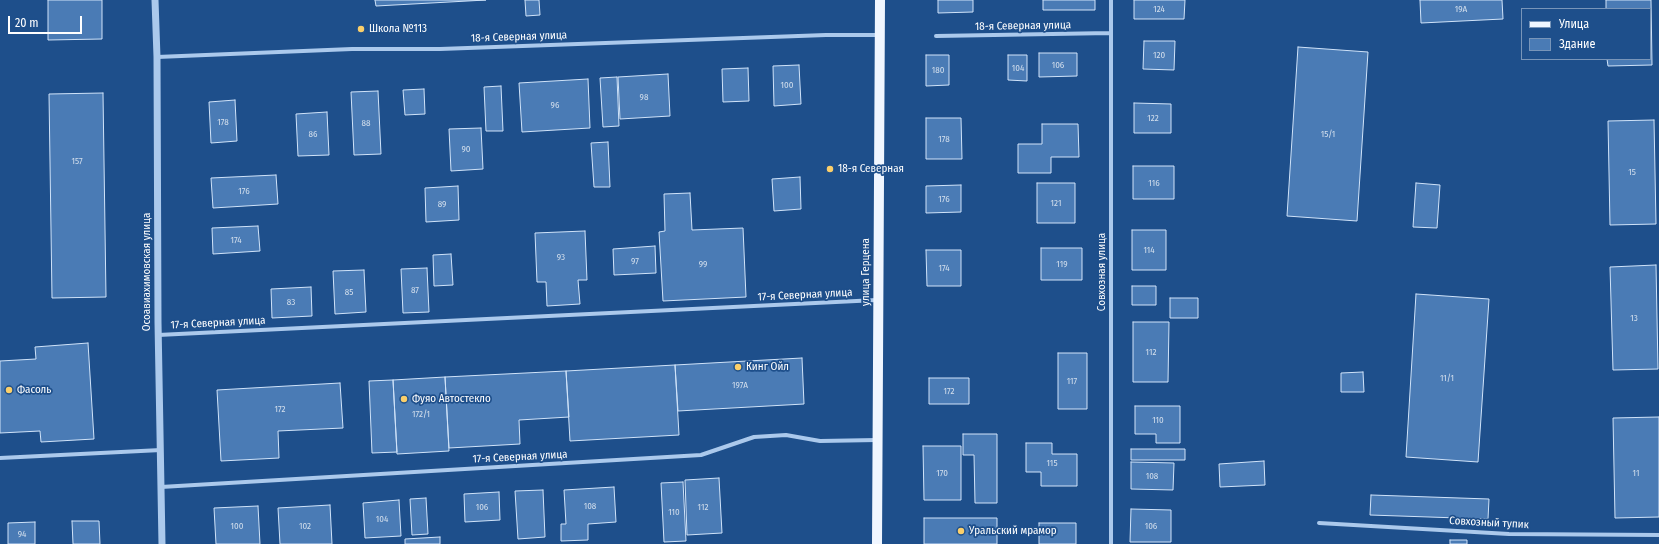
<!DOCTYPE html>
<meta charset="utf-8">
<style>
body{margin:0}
#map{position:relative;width:1659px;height:544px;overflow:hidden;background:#1e4f8b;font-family:"Fira Sans Condensed",sans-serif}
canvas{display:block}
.legend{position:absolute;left:1521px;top:8px;width:130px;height:52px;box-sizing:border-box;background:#1e4f8b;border:1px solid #7895b9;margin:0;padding:5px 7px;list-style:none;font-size:12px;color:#fff}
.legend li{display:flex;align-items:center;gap:8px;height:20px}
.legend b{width:20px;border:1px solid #7895b9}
.scale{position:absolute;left:8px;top:16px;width:74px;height:18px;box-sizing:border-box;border:2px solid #fff;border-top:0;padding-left:5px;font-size:12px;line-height:14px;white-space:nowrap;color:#fff;-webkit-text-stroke:3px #1e4f8b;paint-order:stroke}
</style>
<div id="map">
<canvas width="1659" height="544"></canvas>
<ul class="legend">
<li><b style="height:5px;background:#f0f6ff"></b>Улица</li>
<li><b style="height:11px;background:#4a7bb5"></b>Здание</li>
</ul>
<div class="scale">20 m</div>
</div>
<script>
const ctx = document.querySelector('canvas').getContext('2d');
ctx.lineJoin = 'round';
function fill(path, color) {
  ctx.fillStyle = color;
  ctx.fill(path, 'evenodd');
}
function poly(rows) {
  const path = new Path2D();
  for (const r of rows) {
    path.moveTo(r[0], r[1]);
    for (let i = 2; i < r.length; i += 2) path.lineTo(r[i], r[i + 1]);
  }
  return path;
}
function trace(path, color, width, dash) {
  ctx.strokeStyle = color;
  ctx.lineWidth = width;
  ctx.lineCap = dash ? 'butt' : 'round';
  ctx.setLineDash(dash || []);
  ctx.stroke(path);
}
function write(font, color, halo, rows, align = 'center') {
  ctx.font = font + ' "Fira Sans Condensed",sans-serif';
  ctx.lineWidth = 3.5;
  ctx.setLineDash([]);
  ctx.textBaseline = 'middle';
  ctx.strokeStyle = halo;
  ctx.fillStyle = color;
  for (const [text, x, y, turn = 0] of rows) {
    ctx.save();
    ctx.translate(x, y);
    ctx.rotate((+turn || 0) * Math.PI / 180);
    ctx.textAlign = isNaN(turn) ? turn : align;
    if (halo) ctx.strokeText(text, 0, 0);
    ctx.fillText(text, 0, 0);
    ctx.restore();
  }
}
const building = poly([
 [48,0,102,0,102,39,48,40,48,0],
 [375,0,486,0,376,6,375,0],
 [525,0,539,0,540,15,526,16,525,0],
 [938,0,973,0,973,12,938,13,938,0],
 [1043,0,1095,0,1095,10,1043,10,1043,0],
 [1134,0,1185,0,1184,19,1134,19,1134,0],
 [1420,0,1502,0,1503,19,1421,23,1420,0],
 [1606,0,1651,0,1652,65,1608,66,1607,59,1650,59,1650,9,1606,9,1606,0],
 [1144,41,1175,41,1174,70,1143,69,1144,41],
 [1298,47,1368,52,1357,221,1287,216,1298,47],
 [1039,53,1077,53,1077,76,1039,77,1039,53],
 [926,55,949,55,949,85,926,86,926,55],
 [1008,55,1027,55,1027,81,1008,80,1008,55],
 [799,65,801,104,774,106,773,66,799,65],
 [748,68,749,101,723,102,722,69,748,68],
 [668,74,670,116,620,119,618,77,668,74],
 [617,77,619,126,603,127,600,78,617,77],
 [588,79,590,128,522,132,519,83,588,79],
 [501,86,503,131,486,131,484,87,501,86],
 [424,89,425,114,405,115,403,90,424,89],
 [378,91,381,154,354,155,351,92,378,91],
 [103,93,106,297,52,298,49,94,103,93],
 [235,100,237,141,211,143,209,102,235,100],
 [1134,103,1171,104,1171,133,1134,133,1134,103],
 [327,112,329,155,298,156,296,114,327,112],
 [926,118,961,118,962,159,926,159,926,118],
 [1654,120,1656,224,1610,225,1608,121,1654,120],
 [1042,124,1078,124,1079,157,1051,157,1051,173,1018,173,1018,144,1042,144,1042,124],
 [481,128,483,169,451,171,449,129,481,128],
 [608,142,610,187,594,187,591,143,608,142],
 [1133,166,1174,166,1174,199,1133,199,1133,166],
 [276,175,278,204,213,208,211,178,276,175],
 [800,177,801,209,774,211,772,179,800,177],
 [1037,183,1075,183,1075,223,1037,223,1037,183],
 [1416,183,1440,185,1437,228,1413,227,1416,183],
 [961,185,961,212,926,213,926,186,961,185],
 [458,186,459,220,426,222,425,188,458,186],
 [690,193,692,230,743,228,746,297,663,301,659,232,665,231,664,194,690,193],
 [258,226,260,251,213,254,212,228,258,226],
 [1132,230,1166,230,1166,270,1132,270,1132,230],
 [585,231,587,280,578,280,580,304,547,306,546,282,537,282,535,233,585,231],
 [655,246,656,273,614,275,613,249,655,246],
 [1041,248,1082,248,1082,280,1041,280,1041,248],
 [926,250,961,250,961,286,927,286,926,250],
 [451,254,453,285,434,286,433,255,451,254],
 [1656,265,1658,369,1613,370,1610,267,1656,265],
 [427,268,429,312,403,313,401,269,427,268],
 [364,270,366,312,335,314,333,271,364,270],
 [1132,286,1156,286,1156,305,1132,305,1132,286],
 [311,287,312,316,272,318,271,289,311,287],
 [1416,294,1489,299,1478,462,1406,457,1416,294],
 [1170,298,1198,298,1198,318,1170,318,1170,298],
 [1133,322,1169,322,1168,382,1133,382,1133,322],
 [88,343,94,439,41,442,40,431,0,433,0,361,36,359,35,347,88,343],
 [1058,353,1087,353,1087,409,1058,409,1058,353],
 [802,358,804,404,678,411,675,365,802,358],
 [675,365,679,435,570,441,566,371,675,365],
 [566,371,569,417,519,420,520,444,449,448,445,377,566,371],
 [1363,372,1364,392,1341,392,1341,373,1363,372],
 [445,377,449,451,397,454,393,380,445,377],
 [929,378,969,378,969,404,929,404,929,378],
 [393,380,397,452,372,453,369,381,393,380],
 [340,383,343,428,278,431,279,458,221,461,217,390,340,383],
 [1135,406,1180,406,1180,443,1156,443,1156,434,1135,434,1135,406],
 [1659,417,1659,517,1615,518,1613,418,1659,417],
 [963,434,997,434,997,503,975,503,974,455,963,455,963,434],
 [1026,443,1052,443,1052,454,1077,454,1077,486,1041,486,1041,472,1026,472,1026,443],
 [923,446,961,446,961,500,924,500,923,446],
 [1131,449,1185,449,1185,460,1131,460,1131,449],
 [1264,461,1265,485,1220,487,1219,464,1264,461],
 [1131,462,1174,463,1173,490,1131,489,1131,462],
 [719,478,722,533,687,535,685,480,719,478],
 [683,482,686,541,664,542,661,483,683,482],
 [614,487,616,522,588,524,588,540,561,541,561,524,566,524,564,490,614,487],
 [543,490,545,537,518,539,515,491,543,490],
 [499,492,500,520,465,522,464,494,499,492],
 [1371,495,1489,499,1488,519,1370,515,1371,495],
 [426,498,428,534,412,535,410,499,426,498],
 [399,500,401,536,365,538,363,503,399,500],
 [330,505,332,544,280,544,278,508,330,505],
 [258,506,260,544,216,544,214,508,258,506],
 [1131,509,1171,510,1171,542,1130,542,1131,509],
 [924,518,997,518,997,544,924,544,924,518],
 [72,521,99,521,100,544,73,544,72,521],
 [35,522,35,544,8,544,8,523,35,522],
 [1039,523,1076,523,1076,544,1039,544,1039,523],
 [440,537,440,544,405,544,405,539,440,537],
 [1450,540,1467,540,1467,544,1450,544,1450,540]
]);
fill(building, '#4a7bb5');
trace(building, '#d0e3f9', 1);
trace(poly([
 [1111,0,1111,544],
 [936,36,1110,33],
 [157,57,352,49,440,49,826,35,880,35],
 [158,335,877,300],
 [0,458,161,450],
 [161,487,701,455,754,437,786,435,820,441,877,440],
 [1319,523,1509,534,1659,535]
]), '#abc9ec', 4);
trace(poly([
 [155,0,157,57,158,322,162,544]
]), '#abc9ec', 7);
trace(poly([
 [877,544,880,0]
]), '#f0f6ff', 10);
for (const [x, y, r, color] of [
 [361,29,4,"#fbcf6a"],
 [830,169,4,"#fbcf6a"],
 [738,367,4,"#fbcf6a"],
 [9,390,4,"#fbcf6a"],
 [404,399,4,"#fbcf6a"],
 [961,531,4,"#fbcf6a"]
]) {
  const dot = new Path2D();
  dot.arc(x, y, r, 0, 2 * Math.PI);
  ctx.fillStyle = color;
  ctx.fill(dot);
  trace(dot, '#1e4f8b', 1.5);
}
write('9px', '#d2deec', null, [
 ["124",1159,9],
 ["19А",1461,9],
 ["120",1159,55],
 ["106",1058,65],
 ["104",1018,68],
 ["180",938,70],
 ["100",787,85],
 ["98",644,97],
 ["96",555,105],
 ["122",1153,118],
 ["178",223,122],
 ["88",366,123],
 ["86",313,134],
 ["15/1",1328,134],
 ["178",944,139],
 ["90",466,149],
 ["157",77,161],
 ["15",1632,172],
 ["116",1154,183],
 ["176",244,191],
 ["176",944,199],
 ["121",1056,203],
 ["89",442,204],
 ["174",236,240],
 ["114",1149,250],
 ["93",561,257],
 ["97",635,261],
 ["99",703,264],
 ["119",1062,264],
 ["174",944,268],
 ["87",415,290],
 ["85",349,292],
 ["83",291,302],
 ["13",1634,318],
 ["112",1151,352],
 ["11/1",1447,378],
 ["117",1072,381],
 ["197А",740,385],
 ["172",949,391],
 ["172",280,409],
 ["172/1",421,414],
 ["110",1158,420],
 ["115",1052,463],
 ["170",942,473],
 ["11",1636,473],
 ["108",1152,476],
 ["108",590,506],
 ["106",482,507],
 ["112",703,507],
 ["110",674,512],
 ["104",382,519],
 ["100",237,526],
 ["102",305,526],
 ["106",1151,526],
 ["94",22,534]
]);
write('11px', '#fff', '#1e4f8b', [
 ["18-я Северная улица",1023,26,-1],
 ["18-я Северная улица",519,37,-2],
 ["Осоавиахимовская улица",147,272,-90],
 ["улица Герцена",866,272,-90],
 ["Совхозная улица",1102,272,-90],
 ["17-я Северная улица",805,295,-3],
 ["17-я Северная улица",218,323,-3],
 ["17-я Северная улица",520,457,-3],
 ["Совхозный тупик",1489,523,3]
]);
write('11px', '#fff', '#1e4f8b', [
 ["Школа №113",369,29],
 ["18-я Северная",838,169],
 ["Кинг Ойл",746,367],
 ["Фасоль",17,390],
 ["Фуяо Автостекло",412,399],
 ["Уральский мрамор",969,531]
], 'left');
</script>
